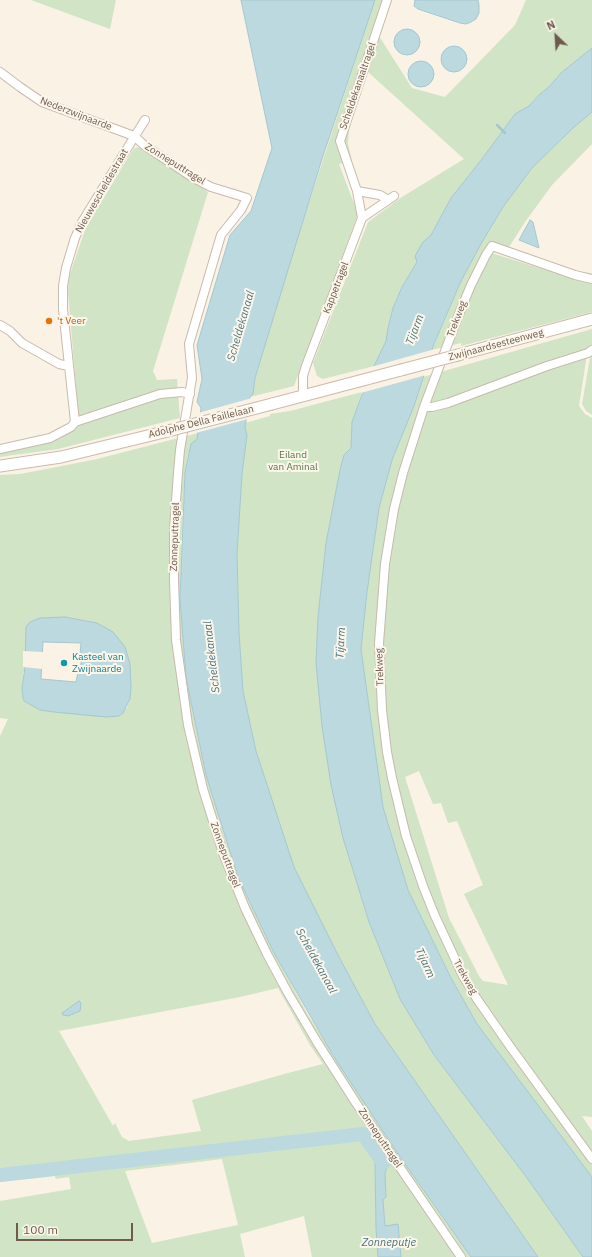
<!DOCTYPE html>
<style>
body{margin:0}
#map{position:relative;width:592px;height:1257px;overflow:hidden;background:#f9f2e5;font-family:"IBM Plex Sans",sans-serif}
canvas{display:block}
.north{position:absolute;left:536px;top:16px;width:40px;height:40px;-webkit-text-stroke:3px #fcf6eb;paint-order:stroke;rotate:335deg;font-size:11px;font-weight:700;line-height:16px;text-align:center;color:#6e5b4e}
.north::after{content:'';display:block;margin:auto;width:14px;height:18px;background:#6e5b4e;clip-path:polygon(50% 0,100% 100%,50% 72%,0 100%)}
.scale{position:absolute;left:16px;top:1223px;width:117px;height:18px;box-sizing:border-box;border:2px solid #6e5b4e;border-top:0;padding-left:5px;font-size:12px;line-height:14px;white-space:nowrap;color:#6e5b4e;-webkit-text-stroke:3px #fcf6eb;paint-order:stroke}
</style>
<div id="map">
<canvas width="592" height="1257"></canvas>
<div class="north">N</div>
<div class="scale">100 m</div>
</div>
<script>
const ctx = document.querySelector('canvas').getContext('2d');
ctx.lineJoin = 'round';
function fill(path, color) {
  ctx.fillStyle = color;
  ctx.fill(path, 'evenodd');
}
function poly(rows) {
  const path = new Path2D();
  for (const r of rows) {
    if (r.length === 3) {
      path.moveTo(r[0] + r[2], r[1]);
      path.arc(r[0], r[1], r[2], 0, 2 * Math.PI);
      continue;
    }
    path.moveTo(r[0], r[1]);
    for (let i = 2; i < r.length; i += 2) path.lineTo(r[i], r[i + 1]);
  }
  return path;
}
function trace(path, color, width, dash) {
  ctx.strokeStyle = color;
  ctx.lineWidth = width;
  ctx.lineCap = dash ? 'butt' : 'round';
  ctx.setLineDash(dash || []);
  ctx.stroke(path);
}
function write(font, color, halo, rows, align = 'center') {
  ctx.font = font + ' "IBM Plex Sans",sans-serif';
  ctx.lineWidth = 4;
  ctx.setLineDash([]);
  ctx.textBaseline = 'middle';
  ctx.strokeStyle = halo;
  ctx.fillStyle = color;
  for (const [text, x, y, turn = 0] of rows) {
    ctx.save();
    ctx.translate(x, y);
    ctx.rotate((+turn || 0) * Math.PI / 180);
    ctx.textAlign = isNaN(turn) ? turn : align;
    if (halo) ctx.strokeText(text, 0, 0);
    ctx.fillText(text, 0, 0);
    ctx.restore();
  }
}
fill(poly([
 [31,0,116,0,110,29,107,28],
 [375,0,391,0,379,36,412,88,445,97,515,25,526,0,592,0,592,48,561,73,549,87,541,93,529,106,515,114,482,159,451,198,431,235,423,242,417,262,402,287,393,308,388,328,386,341,374,366,323,379,317,376,313,363,368,222,402,197,464,159,367,71,351,120,349,131,348,144,352,161,339,164,358,214,294,386,250,397,253,394,255,378,295,246],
 [592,112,592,144,552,185,525,222,509,247,493,248,491,253,592,284,592,312,461,346,461,343,432,350,461,281,482,242,503,207,532,168,573,128],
 [141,147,208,192,153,371,157,380,177,379,180,418,58,449,0,457,0,453,51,442,70,432,79,422,68,292,69,277,86,227,134,148],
 [592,329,592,349,587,354,579,406,585,414,592,418,592,1117,582,1116,592,1131,592,1177,477,1024,451,978,408,890,383,807,361,649,367,592,379,508,392,460,414,406,423,377],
 [419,771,433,804,441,803,448,823,457,821,483,885,464,894,508,985,483,981,479,976,449,918,405,777],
 [592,355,592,415,586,411,582,404,590,358],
 [362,392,352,422,351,448,344,455,340,470,326,543,318,617,343,838,369,922,400,999,434,1055,527,1178,583,1257,538,1257,375,1024,339,957,294,867,256,751,243,691,239,633,237,554,242,474,247,435,245,427,245,423,270,416,270,414,290,411],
 [198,433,197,439,188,454,185,472,182,530,180,599,186,677,206,775,238,877,274,953,308,1015,398,1154,471,1257,401,1257,398,1224,385,1227,383,1200,386,1197,385,1173,387,1168,375,1164,376,1228,378,1257,312,1257,304,1216,240,1234,245,1257,0,1257,0,1201,71,1189,69,1177,56,1179,55,1176,0,1182,0,736,8,719,0,718,0,475,20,474,62,466,97,459],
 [65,617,97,623,131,688,130,699,127,708,69,713,54,712,40,710,24,701,22,693,23,674,40,618],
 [278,988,310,1045,323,1064,288,1073,192,1100,201,1131,129,1141,122,1137,115,1123,113,1126,59,1031,240,997],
 [222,1159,238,1225,152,1243,125,1171]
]), '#d1e4c5');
const water = poly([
 [241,0,375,0,322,159,269,332,255,378,253,394,250,397,245,427,247,435,242,474,237,554,239,633,243,691,256,751,294,867,339,957,375,1024,538,1257,471,1257,398,1154,334,1057,274,953,238,877,206,775,186,677,180,599,185,472,191,444,197,439,201,408,197,402,202,379,197,345,230,235,251,211,272,148,241,0],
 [415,0,478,0,479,5,479,13,476,19,471,22,466,24,460,23,418,9,414,6,415,0],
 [407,42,13],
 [454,59,13],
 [592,48,592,112,573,128,532,168,503,207,482,242,461,281,434,344,414,406,392,460,379,508,367,592,361,649,383,807,408,890,451,978,477,1024,592,1177,592,1257,583,1257,527,1178,434,1055,400,999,369,922,343,838,331,785,322,726,316,663,318,617,326,543,340,470,344,455,351,448,352,422,361,397,374,366,386,341,388,328,393,308,402,287,417,262,415,256,423,242,431,235,451,198,482,159,515,114,529,106,541,93,549,87,561,73,592,48],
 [421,74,13],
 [530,220,533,222,539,248,519,240,530,220],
 [65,617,97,623,113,632,125,647,130,664,131,688,130,699,123,713,119,716,106,717,54,712,40,710,24,701,23,697,22,688,25,667,26,627,30,622,40,618,65,617],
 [43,642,81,643,80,654,82,654,80,672,78,672,76,682,41,679,43,642],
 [79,1001,81,1003,80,1011,68,1016,63,1015,62,1013,79,1001],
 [375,1163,383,1163,387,1168,385,1173,386,1197,383,1200,385,1226,398,1224,401,1257,378,1257,376,1228,375,1163]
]);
fill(water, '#bcd9e0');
trace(water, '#a4c7d0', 1);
fill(poly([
 [435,349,426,375,361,393,371,367],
 [252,398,248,419,196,433,198,413],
 [23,651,44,652,42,669,23,667]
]), '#f9f2e5');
trace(poly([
 [497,125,505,133]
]), '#a4c7d0', 2.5);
trace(poly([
 [0,1175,363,1134,383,1163,386,1161]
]), '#bcd9e0', 14);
const minor = poly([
 [0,72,20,87,42,102,134,136,144,145,192,177,211,187,247,198,241,210,221,235,189,344,192,378,180,450,178,473,174,529,174,581,176,640,188,725,203,789,223,853,245,908,267,954,288,993,317,1042,356,1103,461,1257],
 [357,191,380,195,388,200],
 [362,218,357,191,340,141,387,0],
 [592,279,575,275,492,246,486,255,471,285,459,314,424,407,403,473,394,509,385,564,379,643,382,710,387,752,392,778,406,836,423,886,435,916,463,976,477,999,509,1045,592,1159],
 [0,325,10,331,22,343,59,364,69,366],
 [303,396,303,376,306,366,362,218,394,196],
 [424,407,432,407,448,403,547,366,588,353,592,350],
 [75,422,63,309,63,286,66,268,75,238,82,222,128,147,145,120],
 [75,422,160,394,182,392,190,394],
 [0,449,50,438,71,427,75,422]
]);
const secondary = poly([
 [458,355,592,319],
 [272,404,401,370],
 [0,466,61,457,168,431]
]);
trace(minor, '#c8baad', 10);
trace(secondary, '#cbbbac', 13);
trace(minor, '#fff', 8);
trace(secondary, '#fff', 11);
const secondaryBridge = poly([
 [401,370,458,355],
 [168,431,272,404]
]);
trace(secondaryBridge, '#cbbbac', 13, []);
trace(secondaryBridge, '#fff', 11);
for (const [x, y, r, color] of [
 [49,321,4,"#e8710a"],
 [64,663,4,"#0f9aa8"]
]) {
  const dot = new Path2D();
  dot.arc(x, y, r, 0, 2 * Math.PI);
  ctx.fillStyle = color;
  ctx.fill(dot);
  trace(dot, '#fcf6eb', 1.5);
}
write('10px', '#6e5b4e', '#fcf6eb', [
 ["Scheldekanaaltragel",358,86,-71],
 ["Nederzwijnaarde",76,114,21],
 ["Zonneputtragel",175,164,32],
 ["Nieuwescheldestraat",102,191,-60],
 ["Kappetragel",336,288,-69],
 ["Trekweg",457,319,-69],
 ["Zwijnaardsesteenweg",496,345,-15],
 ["Adolphe Della Faillelaan",201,422,-14],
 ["Zonneputtragel",175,537,-88],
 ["Trekweg",380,667,-92],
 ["Zonneputtragel",225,855,70],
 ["Trekweg",465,977,61],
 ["Zonneputtragel",380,1138,56]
]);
write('10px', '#c56008', '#fcf6eb', [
 ["'t Veer",57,321]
], 'left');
write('10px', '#55794a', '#fcf6eb', [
 ["Eiland",293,455],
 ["van Aminal",293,467]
]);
write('10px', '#0d838f', '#fcf6eb', [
 ["Kasteel van",72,657],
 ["Zwijnaarde",72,669]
], 'left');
write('italic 11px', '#4b747f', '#fcf6eb', [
 ["Scheldekanaal",241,326,-74],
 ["Tijarm",415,330,-69],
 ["Tijarm",341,643,-87],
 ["Scheldekanaal",212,657,-97],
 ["Scheldekanaal",316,961,61],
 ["Tijarm",425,963,65],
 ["Zonneputje",389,1243]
]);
</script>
